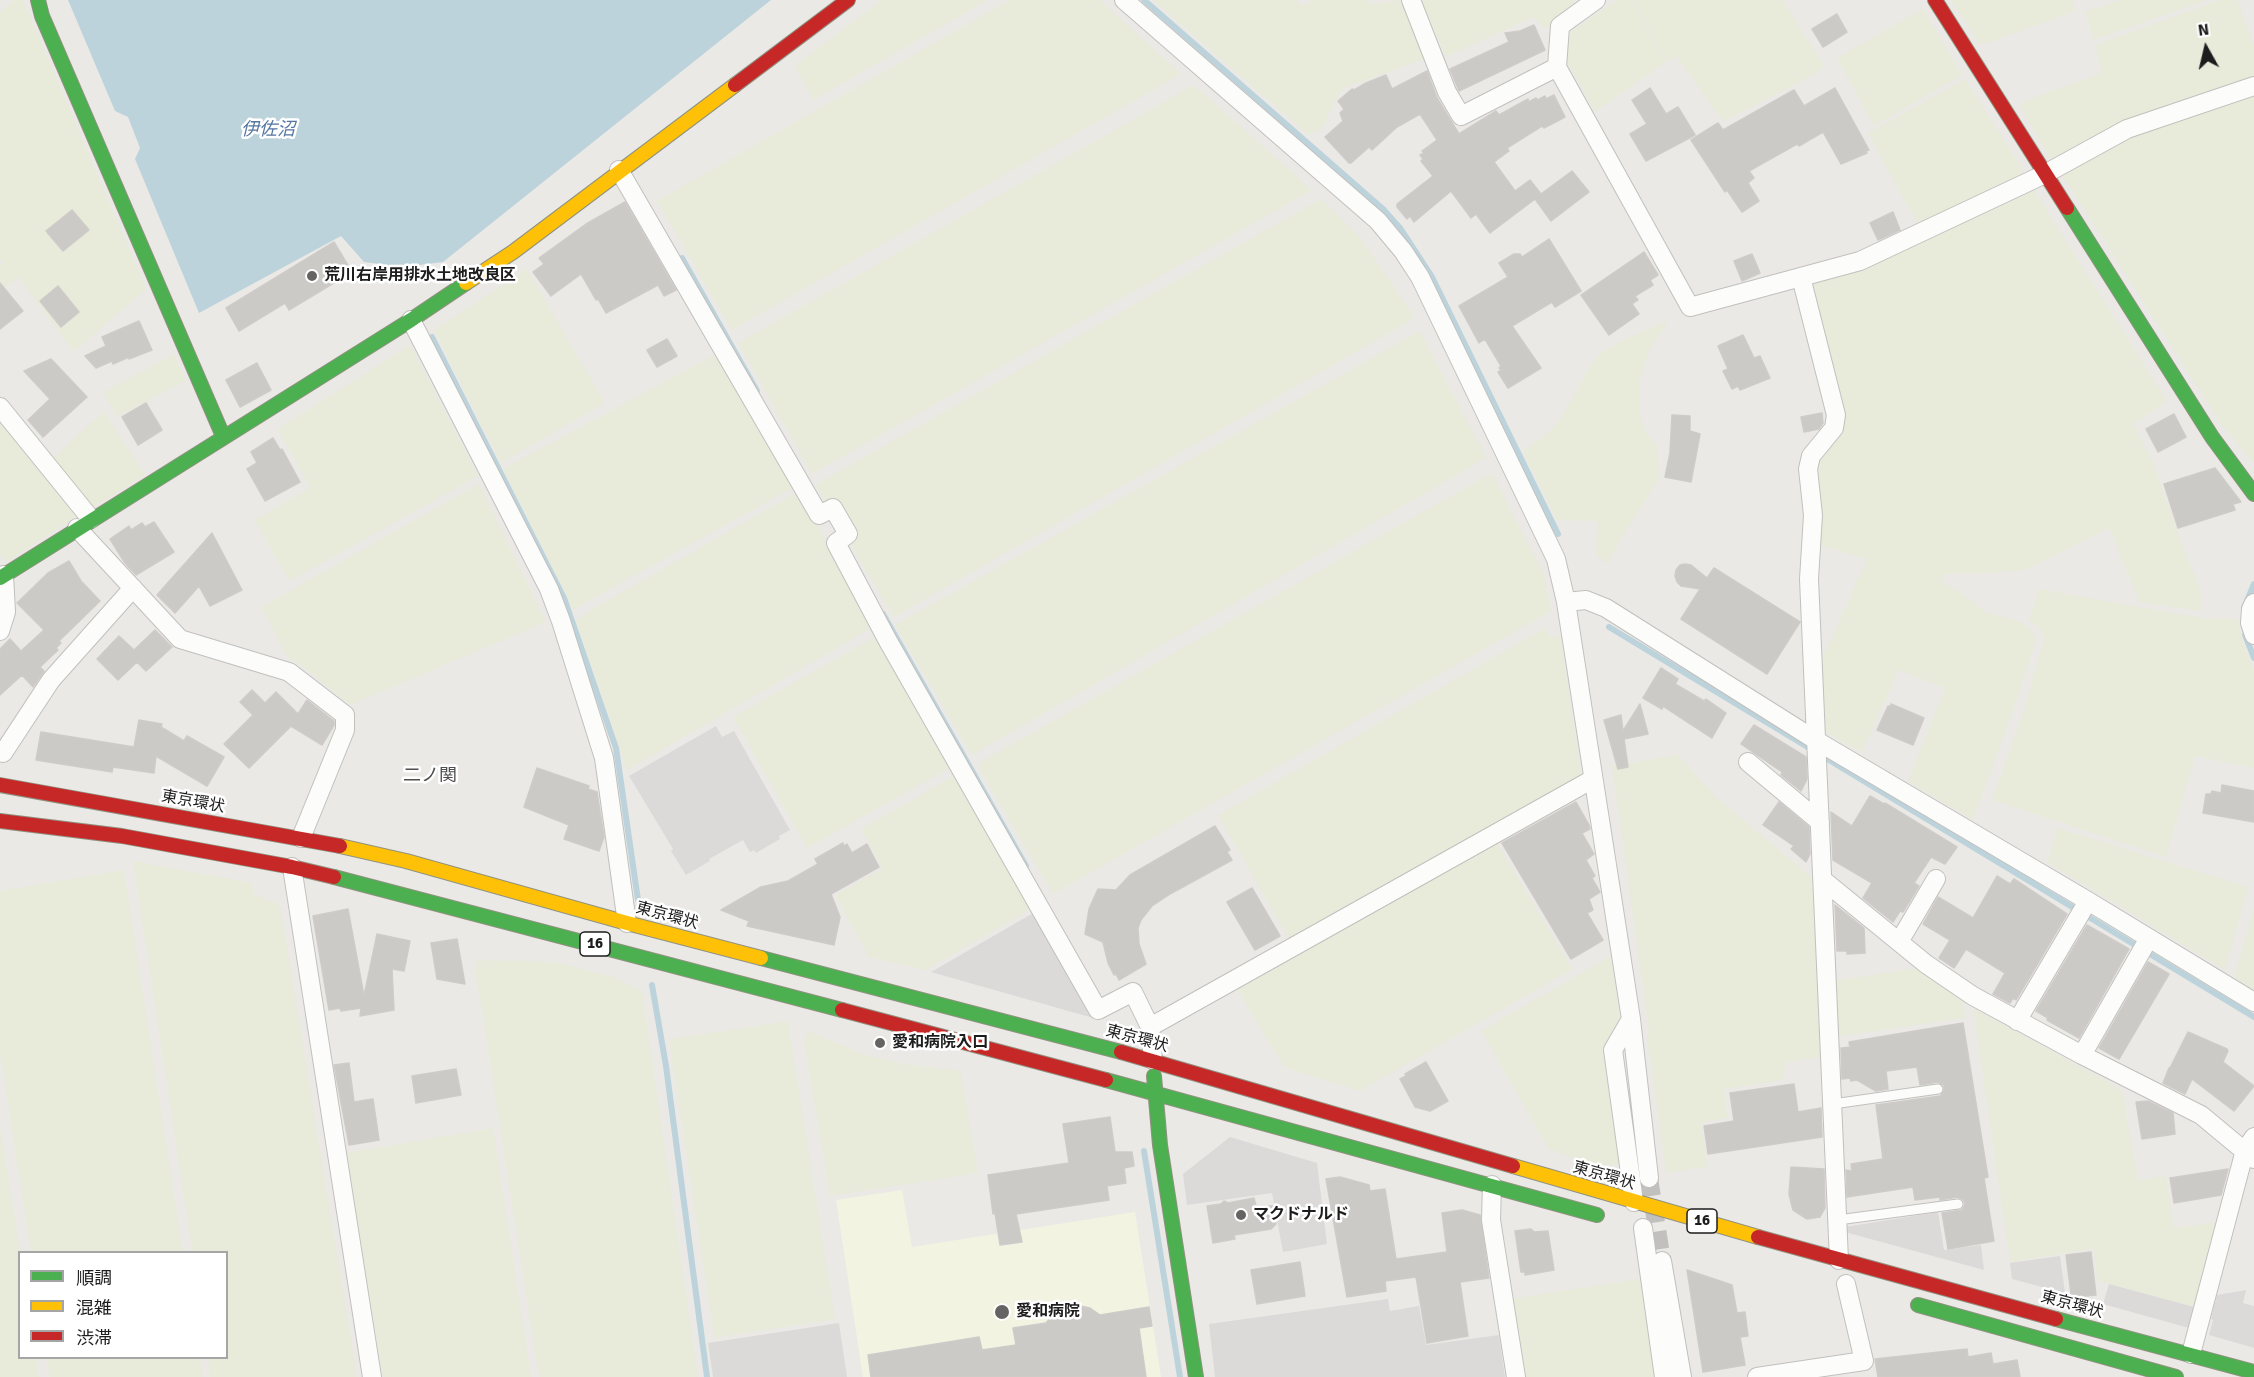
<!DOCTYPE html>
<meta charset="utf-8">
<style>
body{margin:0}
#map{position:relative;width:2254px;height:1377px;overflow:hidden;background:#ebe9e6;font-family:Signika,"Noto Sans JP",sans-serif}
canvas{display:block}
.legend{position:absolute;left:18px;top:1251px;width:210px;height:108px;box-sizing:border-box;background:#fff;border:2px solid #a5a5a5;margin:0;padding:8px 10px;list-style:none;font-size:18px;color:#1d1d1d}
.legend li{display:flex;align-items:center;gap:12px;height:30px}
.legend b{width:30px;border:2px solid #a5a5a5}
.north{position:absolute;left:2176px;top:18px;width:60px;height:60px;-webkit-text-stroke:4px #fff;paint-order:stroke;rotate:352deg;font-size:16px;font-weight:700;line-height:24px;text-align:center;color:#1d1d1d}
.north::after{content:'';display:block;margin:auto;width:21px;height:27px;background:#1d1d1d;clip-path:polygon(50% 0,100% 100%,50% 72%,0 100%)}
</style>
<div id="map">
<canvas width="2254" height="1377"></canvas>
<ul class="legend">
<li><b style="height:8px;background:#4caf50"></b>順調</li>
<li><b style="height:8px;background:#ffc107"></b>混雑</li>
<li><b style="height:8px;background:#c62828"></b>渋滞</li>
</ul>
<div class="north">N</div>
</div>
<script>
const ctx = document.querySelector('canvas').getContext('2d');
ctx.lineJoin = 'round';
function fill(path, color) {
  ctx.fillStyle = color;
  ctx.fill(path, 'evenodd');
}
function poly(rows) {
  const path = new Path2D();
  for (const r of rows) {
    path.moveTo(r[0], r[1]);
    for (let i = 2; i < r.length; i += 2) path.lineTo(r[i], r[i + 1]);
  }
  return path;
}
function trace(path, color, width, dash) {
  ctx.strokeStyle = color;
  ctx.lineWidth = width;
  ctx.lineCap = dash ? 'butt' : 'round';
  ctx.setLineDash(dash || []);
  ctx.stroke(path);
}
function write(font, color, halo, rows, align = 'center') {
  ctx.font = font + ' Signika,"Noto Sans JP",sans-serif';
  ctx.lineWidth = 5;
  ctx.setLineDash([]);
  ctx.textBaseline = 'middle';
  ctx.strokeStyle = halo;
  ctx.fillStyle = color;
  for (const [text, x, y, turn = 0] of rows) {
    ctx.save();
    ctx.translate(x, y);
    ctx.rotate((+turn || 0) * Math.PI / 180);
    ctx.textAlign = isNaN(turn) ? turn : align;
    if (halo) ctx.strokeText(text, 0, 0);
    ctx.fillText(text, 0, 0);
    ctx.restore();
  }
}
fill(poly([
 [902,1190,912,1247,1135,1212,1161,1377,863,1377,836,1200]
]), '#f3f3e2');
fill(poly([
 [14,0,23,0,146,289,74,352,18,277,0,291,0,266,4,263,0,258,0,12],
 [882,0,988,0,813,100,795,66],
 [1010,0,1100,0,1181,74,732,330,657,201],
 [1153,0,1297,0,1301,6,1314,0,1367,0,1372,4,1400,0,1424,59,1341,89,1322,128,1309,135],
 [1421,0,1574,0,1575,8,1546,29,1533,17,1446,57],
 [1617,0,1631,0,1666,62,1595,112,1566,59,1564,37],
 [1633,0,1783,0,1823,65,1820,71,1723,122,1677,57,1667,61],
 [1951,0,2072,0,2076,11,1981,45],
 [2120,0,2207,0,2094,40,2084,12],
 [2220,0,2237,0,2254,45,2254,78,2053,162,2019,105,2032,98,2102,73,2095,45],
 [1923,9,1962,75,1874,126,1837,58],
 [1965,79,2023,170,2022,177,1918,225,1868,133],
 [1194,85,1312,190,812,474,738,343],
 [2254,91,2254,463,2220,422,2061,173,2128,135],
 [2034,190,2167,401,2133,424,2153,463,2183,547,2200,587,2202,611,2139,602,2109,528,2028,569,1988,573,1944,574,1941,581,1963,594,1987,613,2019,621,2033,631,2036,641,2013,711,1973,820,1908,781,1945,688,1899,670,1862,752,1825,732,1821,724,1821,662,1867,559,1816,544,1815,473,1818,458,1845,418,1811,295,1811,286,1888,258],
 [1321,199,1362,240,1415,318,894,617,815,485],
 [527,269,605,403,501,463,434,330],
 [1669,320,1650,350,1639,382,1639,412,1647,434,1658,448,1659,478,1606,564,1596,554,1598,521,1557,520,1523,452,1555,427,1592,364,1602,352,1623,340],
 [1420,331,1486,458,972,755,895,625],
 [410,345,478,476,290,581,254,520,310,488,278,429],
 [718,353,794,487,572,610,567,596,503,469],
 [174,354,186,381,117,416,103,393],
 [104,411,145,475,91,509,51,460],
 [0,415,79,515,7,562,0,554],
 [1492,473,1544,575,1551,611,1053,894,979,768,981,762],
 [479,484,546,622,350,705,295,660,289,660,261,607],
 [796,493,801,495,873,627,627,770,576,620,591,610],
 [2039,589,2201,618,2238,619,2243,643,2254,670,2254,768,2195,756,2166,857,1992,800,2024,710,2044,639,2038,627,2029,620],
 [1545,628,1551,638,1560,634,1582,780,1291,943,1218,815],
 [877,636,951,767,807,848,733,717],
 [1678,755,1715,796,1816,881,1823,1057,1785,1062,1784,1080,1724,1089,1727,1118,1701,1123,1708,1167,1666,1173,1647,1039,1649,1032,1612,766],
 [952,777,957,777,1031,909,926,970,869,957,835,895,883,868,861,829],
 [2057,828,2248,887,2225,970,2047,862],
 [1495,840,1572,969,1360,1091,1284,1067,1237,988],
 [133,861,251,883,254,895,280,905,357,1377,210,1377,208,1358,226,1358,226,1252,192,1252],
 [124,870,183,1252,31,1252,0,1052,0,891],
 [2254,908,2254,990,2239,981,2235,974],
 [1611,956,1620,1020,1625,1164,1596,1166,1549,1149,1481,1031],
 [478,960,556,962,613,977,642,991,698,1377,539,1377,475,967],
 [1918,968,1963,1001,1965,1018,1834,1037,1832,981],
 [1973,1008,2122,1090,2138,1180,2166,1176,2174,1228,2218,1222,2195,1307,2098,1281,2093,1249,2010,1262],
 [788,1021,835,1319,714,1338,669,1039],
 [811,1032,862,1054,903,1064,961,1071,978,1173,830,1196,804,1042,805,1036],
 [0,1125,20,1252,20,1358,36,1358,39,1377,0,1377],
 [493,1128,531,1377,383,1377,345,1153],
 [1645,1278,1660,1377,1523,1377,1510,1299],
 [47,1358,200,1358,203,1377,50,1377]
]), '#e8eada');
fill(poly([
 [716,726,722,737,734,731,790,830,779,836,780,839,756,853,754,850,750,852,743,840,709,859,710,861,686,875,671,851,673,849,629,776],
 [1035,912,1090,1008,1093,1018,931,972],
 [1230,1137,1317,1163,1327,1244,1283,1252,1272,1193,1187,1205,1183,1174],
 [1938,1212,1944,1250,1981,1245,1984,1270,1845,1232,1845,1227],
 [2060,1256,2065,1293,2012,1279,2010,1263],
 [2109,1284,2194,1307,2189,1328,2103,1304],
 [2246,1290,2243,1303,2254,1306,2254,1348,2209,1335,2213,1320,2211,1319,2217,1295],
 [1388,1299,1390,1311,1419,1306,1426,1345,1499,1335,1505,1377,1215,1377,1209,1324],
 [839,1323,847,1377,713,1377,708,1343]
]), '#dbdad9');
fill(poly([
 [68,0,771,0,443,262,404,267,364,262,341,236,199,313,135,159,140,148,128,117,115,111]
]), '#bdd3db');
trace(poly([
 [1144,0,1383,209,1400,228,1432,277,1558,534],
 [682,258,757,391],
 [432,337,564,598,616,748,638,900],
 [2244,608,2254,584],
 [883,614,1026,866],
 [1609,627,2254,1017],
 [2245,635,2254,658],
 [652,985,666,1066,707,1377],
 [1144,1151,1180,1377]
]), '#bdd3db', 6);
const building = poly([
 [1837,14,1847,32,1823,47,1812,29,1837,14],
 [1534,25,1545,50,1459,91,1450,69,1509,42,1505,33,1520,31,1534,25],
 [1427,71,1437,98,1459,134,1496,111,1499,115,1528,99,1529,102,1536,98,1538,100,1545,96,1546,99,1554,95,1565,117,1544,128,1542,126,1507,148,1509,151,1494,162,1515,191,1530,180,1541,194,1572,171,1589,192,1551,221,1535,199,1490,233,1476,214,1471,218,1451,191,1414,222,1410,216,1407,219,1397,207,1397,204,1433,176,1421,161,1423,159,1420,155,1424,153,1422,151,1437,140,1420,114,1397,127,1372,150,1369,147,1351,163,1349,163,1325,137,1343,121,1340,113,1344,109,1338,101,1352,89,1354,90,1366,83,1386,75,1392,89,1427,71],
 [1650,88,1666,114,1678,107,1695,135,1646,161,1630,134,1647,124,1632,100,1650,88],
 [1835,88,1869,150,1866,151,1867,153,1841,164,1823,132,1799,146,1797,144,1749,171,1754,178,1748,183,1759,201,1742,212,1727,190,1725,192,1691,140,1718,123,1723,130,1794,90,1804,106,1835,88],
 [625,202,676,290,664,296,658,285,606,313,598,299,596,300,581,274,551,296,533,272,544,264,539,258,586,224,625,202],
 [72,210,89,230,63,251,46,231,72,210],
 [1893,212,1900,230,1878,240,1870,223,1893,212],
 [1549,239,1581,291,1555,307,1552,302,1512,326,1541,368,1508,388,1498,372,1501,370,1499,368,1501,366,1485,339,1479,343,1459,306,1508,277,1499,263,1514,254,1520,254,1522,257,1549,239],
 [334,242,352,272,289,310,285,303,239,331,226,308,334,242],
 [1644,252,1658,275,1650,280,1653,285,1635,296,1638,300,1632,304,1639,314,1609,335,1581,295,1644,252],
 [1752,254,1760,273,1742,281,1734,261,1752,254],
 [0,283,23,311,0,329,0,283],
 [58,286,79,312,61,327,40,301,58,286],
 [139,321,152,350,129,359,129,357,113,364,112,361,96,368,85,356,106,346,102,337,139,321],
 [1743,335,1754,358,1760,356,1770,378,1740,390,1738,386,1732,389,1723,371,1728,369,1718,346,1743,335],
 [667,339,677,356,657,367,647,350,667,339],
 [51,359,87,397,43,437,28,420,50,399,24,371,51,359],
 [257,363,271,390,240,407,226,380,257,363],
 [146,403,162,430,138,445,122,417,146,403],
 [1822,413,1823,423,1819,429,1804,432,1801,417,1822,413],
 [2174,414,2186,437,2158,452,2146,429,2174,414],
 [1672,415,1690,416,1690,431,1700,434,1691,482,1665,477,1670,453,1672,415],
 [273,438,280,450,282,449,300,482,265,501,247,469,257,463,251,452,273,438],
 [2215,468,2241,502,2233,504,2235,510,2178,528,2164,484,2215,468],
 [154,522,174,552,136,575,125,563,110,539,129,526,131,530,142,523,145,527,154,522],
 [212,533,242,590,210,606,199,586,175,613,157,595,212,533],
 [69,561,81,581,100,601,59,641,61,643,56,648,58,650,40,667,44,671,33,687,22,675,0,695,0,649,10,639,21,651,44,630,17,603,48,573,69,561],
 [1685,564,1691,565,1707,578,1714,568,1800,622,1767,674,1681,619,1700,589,1681,586,1677,582,1675,576,1676,570,1680,565,1685,564],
 [155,630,172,647,146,671,137,662,118,680,97,659,119,636,134,650,155,630],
 [1661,668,1678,679,1675,684,1704,701,1706,699,1726,713,1712,738,1663,706,1662,709,1643,698,1661,668],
 [252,690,265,703,276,692,298,714,307,700,334,721,334,725,322,745,291,726,249,768,224,744,253,715,240,702,252,690],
 [1640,704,1648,734,1624,739,1628,767,1618,769,1604,720,1621,715,1623,731,1640,704],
 [1891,704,1924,718,1913,745,1877,730,1888,706,1890,707,1891,704],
 [139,720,162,724,161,727,184,741,187,736,224,757,207,786,156,756,154,773,113,767,112,772,36,760,41,732,134,747,139,720],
 [1754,725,1806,757,1807,779,1801,791,1781,775,1782,772,1741,744,1754,725],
 [537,768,589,786,588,789,597,792,604,837,599,851,564,839,569,825,524,807,537,768],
 [2222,785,2254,791,2254,822,2203,813,2206,794,2211,794,2212,791,2221,793,2222,785],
 [1870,796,1884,804,1885,803,1957,847,1945,864,1931,857,1914,883,1919,886,1903,912,1900,911,1893,922,1863,898,1872,883,1833,860,1831,812,1852,826,1870,796],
 [1576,802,1589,825,1590,829,1582,833,1594,854,1586,860,1595,876,1592,878,1600,892,1589,899,1593,910,1587,913,1603,940,1571,959,1502,843,1576,802],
 [1779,802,1809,827,1810,854,1806,862,1791,849,1794,846,1763,825,1779,802],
 [1215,826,1230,850,1227,852,1232,860,1170,894,1152,906,1141,920,1138,928,1139,944,1146,964,1119,980,1116,974,1114,975,1108,963,1103,942,1085,934,1089,909,1098,889,1116,890,1130,875,1215,826],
 [843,843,844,846,847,844,852,853,867,844,879,867,831,894,840,917,834,945,747,926,749,921,721,910,761,887,788,881,818,864,815,859,843,843],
 [1997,876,2010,884,2014,879,2067,914,2016,1000,2013,998,2010,1003,1993,994,2005,973,1966,949,1954,968,1939,958,1950,940,1923,924,1938,897,1973,918,1997,876],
 [1252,888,1280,936,1255,950,1227,902,1252,888],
 [1835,905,1864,928,1865,953,1847,954,1847,951,1837,951,1835,905],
 [348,909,364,996,377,934,410,941,404,971,392,969,394,1010,360,1016,361,1008,341,1011,340,1008,329,1010,313,916,348,909],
 [2087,925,2129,949,2079,1038,2047,1020,2048,1018,2036,1011,2087,925],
 [457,939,465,984,437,979,431,943,457,939],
 [2148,962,2169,974,2119,1059,2099,1048,2148,962],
 [1963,1023,1988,1177,1984,1178,1994,1241,1948,1249,1942,1213,1962,1210,1965,1204,1963,1199,1957,1197,1940,1200,1940,1197,1915,1200,1913,1187,1847,1197,1846,1170,1852,1171,1851,1164,1883,1159,1876,1105,1940,1096,1944,1091,1944,1085,1938,1082,1920,1085,1917,1067,1886,1071,1888,1089,1876,1091,1857,1080,1851,1081,1850,1078,1842,1079,1841,1048,1850,1047,1849,1042,1963,1023],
 [2188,1032,2227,1049,2228,1051,2223,1062,2254,1086,2234,1111,2192,1079,2185,1094,2163,1083,2169,1068,2170,1068,2188,1032],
 [1426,1062,1448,1101,1430,1111,1415,1107,1400,1079,1406,1076,1405,1074,1426,1062],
 [349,1063,354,1102,373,1099,379,1140,349,1145,334,1065,349,1063],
 [456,1069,461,1095,416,1103,412,1076,456,1069],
 [1794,1084,1798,1112,1821,1108,1822,1137,1708,1154,1704,1126,1734,1121,1730,1093,1794,1084],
 [2148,1101,2173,1113,2175,1134,2142,1139,2136,1102,2148,1101],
 [1110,1117,1115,1152,1132,1152,1134,1166,1124,1168,1126,1183,1107,1186,1109,1200,1016,1214,1022,1242,1000,1245,995,1213,993,1214,988,1175,1069,1163,1063,1124,1110,1117],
 [1791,1167,1824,1169,1825,1208,1820,1217,1807,1219,1793,1210,1789,1194,1791,1167],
 [2228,1169,2221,1195,2174,1203,2170,1178,2228,1169],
 [1340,1177,1369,1185,1370,1191,1385,1189,1396,1259,1447,1252,1442,1213,1462,1210,1480,1215,1489,1278,1460,1282,1468,1336,1427,1343,1416,1277,1385,1281,1386,1291,1347,1297,1326,1179,1340,1177],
 [1254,1198,1256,1206,1273,1206,1276,1224,1271,1229,1234,1235,1235,1239,1213,1243,1207,1206,1221,1204,1224,1201,1228,1203,1254,1198],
 [1531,1229,1534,1232,1548,1231,1554,1270,1525,1275,1525,1272,1521,1272,1515,1231,1531,1229],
 [2091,1252,2096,1295,2077,1297,2076,1294,2071,1294,2066,1255,2091,1252],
 [1300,1262,1305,1296,1257,1304,1251,1270,1300,1262],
 [1687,1270,1732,1285,1737,1313,1745,1312,1748,1336,1740,1337,1745,1365,1703,1372,1687,1270],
 [1071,1304,1090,1308,1100,1315,1149,1307,1152,1326,1139,1328,1146,1377,871,1377,868,1355,979,1337,982,1350,1016,1345,1013,1328,1046,1323,1054,1314,1071,1304],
 [1967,1349,1968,1357,1991,1353,1993,1364,2017,1360,2020,1377,1878,1377,1875,1359,1967,1349]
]);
fill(building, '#cccac7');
trace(building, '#cecbc8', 1.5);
trace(poly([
 [1649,1178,1662,1261]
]), '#c2c0be', 18, [18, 9]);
const lane = poly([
 [1833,1104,1938,1089],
 [1838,1220,1958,1204]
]);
const street = poly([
 [1124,0,1378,221,1403,251,1420,277,1556,559,1566,602,1631,1019,1613,1050,1634,1202],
 [1411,0,1447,92,1461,116,1557,67],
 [1596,0,1560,26,1557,67,1690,307,1860,261,2045,174,2127,129,2254,86],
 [619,170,819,515,833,508,848,534,836,543,888,641,1098,1010,1133,992,1150,1027,1153,1060],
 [1801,277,1836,415,1834,428,1811,456,1808,469,1813,515,1809,579,1839,1260],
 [411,320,549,589,561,621,604,758,627,923],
 [0,407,91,519],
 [77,528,180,639,289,672,345,715,345,730,301,838],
 [1566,602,1586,600,1606,608,1817,741,2088,901,2254,1002],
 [2254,603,2251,609,2250,623,2254,635],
 [0,631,6,612,4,575],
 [0,750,3,753,51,680,133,588],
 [1748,762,1820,822],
 [292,867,372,1377],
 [1823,880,1926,964,1973,996,2082,1055,2201,1115,2254,1159],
 [1899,942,1936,879],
 [1631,1019,1649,1178],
 [2017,1021,2088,901],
 [1150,1027,1593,779],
 [2082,1055,2149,938],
 [1492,1185,1491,1220,1516,1377],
 [1643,1228,1664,1377],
 [1662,1261,1682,1377],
 [2191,1354,2245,1150,2254,1137],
 [1757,1377,1864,1361,1846,1284]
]);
const fast = poly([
 [38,0,42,16,223,436],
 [2067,208,2212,437,2254,494],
 [0,578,411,320,466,283],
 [334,877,842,1010],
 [761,958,1121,1052],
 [1154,1076,1160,1145,1196,1377],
 [1106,1080,1597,1215],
 [1918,1305,2176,1377],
 [2056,1319,2254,1372]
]);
const slow = poly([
 [466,283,513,252,735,85],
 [340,846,406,861,627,923,761,958],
 [1513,1166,1758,1237]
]);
const jam = poly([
 [1935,0,2067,208],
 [735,85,848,0],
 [0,785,340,846],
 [0,821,122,836,292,867,334,877],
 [842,1010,1106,1080],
 [1121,1052,1513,1166],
 [1758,1237,2056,1319]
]);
trace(lane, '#c1c0be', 11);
trace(street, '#c1c0be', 20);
trace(fast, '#909280', 16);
trace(slow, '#909280', 16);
trace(jam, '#909280', 16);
trace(lane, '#fcfcfb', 9);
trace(street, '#fcfcfb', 18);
trace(fast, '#4caf50', 14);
trace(slow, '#ffc107', 14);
trace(jam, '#c62828', 14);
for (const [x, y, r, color] of [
 [312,276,6,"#656463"],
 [880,1043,6,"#656463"],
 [1241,1215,6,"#656463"],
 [1002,1312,8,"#656463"]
]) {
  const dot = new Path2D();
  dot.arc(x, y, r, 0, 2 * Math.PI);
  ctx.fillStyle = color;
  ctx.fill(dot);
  trace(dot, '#fff', 2);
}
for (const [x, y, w] of [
 [595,944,30],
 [1702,1221,30]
]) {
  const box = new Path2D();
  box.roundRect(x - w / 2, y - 12, w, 24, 4.5);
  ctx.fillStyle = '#fff';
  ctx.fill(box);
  trace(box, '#1d1d1d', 1.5);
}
write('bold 15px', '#1d1d1d', null, [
 ["16",595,944],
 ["16",1702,1221]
]);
write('bold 16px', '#1d1d1d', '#fff', [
 ["荒川右岸用排水土地改良区",324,276],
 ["愛和病院入口",892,1043],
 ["マクドナルド",1253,1215],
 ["愛和病院",1016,1312]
], 'left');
write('16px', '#1d1d1d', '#fff', [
 ["東京環状",193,802,10],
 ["東京環状",667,916,15],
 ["東京環状",1137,1039,15],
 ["東京環状",1604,1176,16],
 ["東京環状",2072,1305,15]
]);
write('italic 18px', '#5576a1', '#fff', [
 ["伊佐沼",268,130]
]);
write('18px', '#505050', '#fff', [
 ["二ノ関",430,776]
]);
</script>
